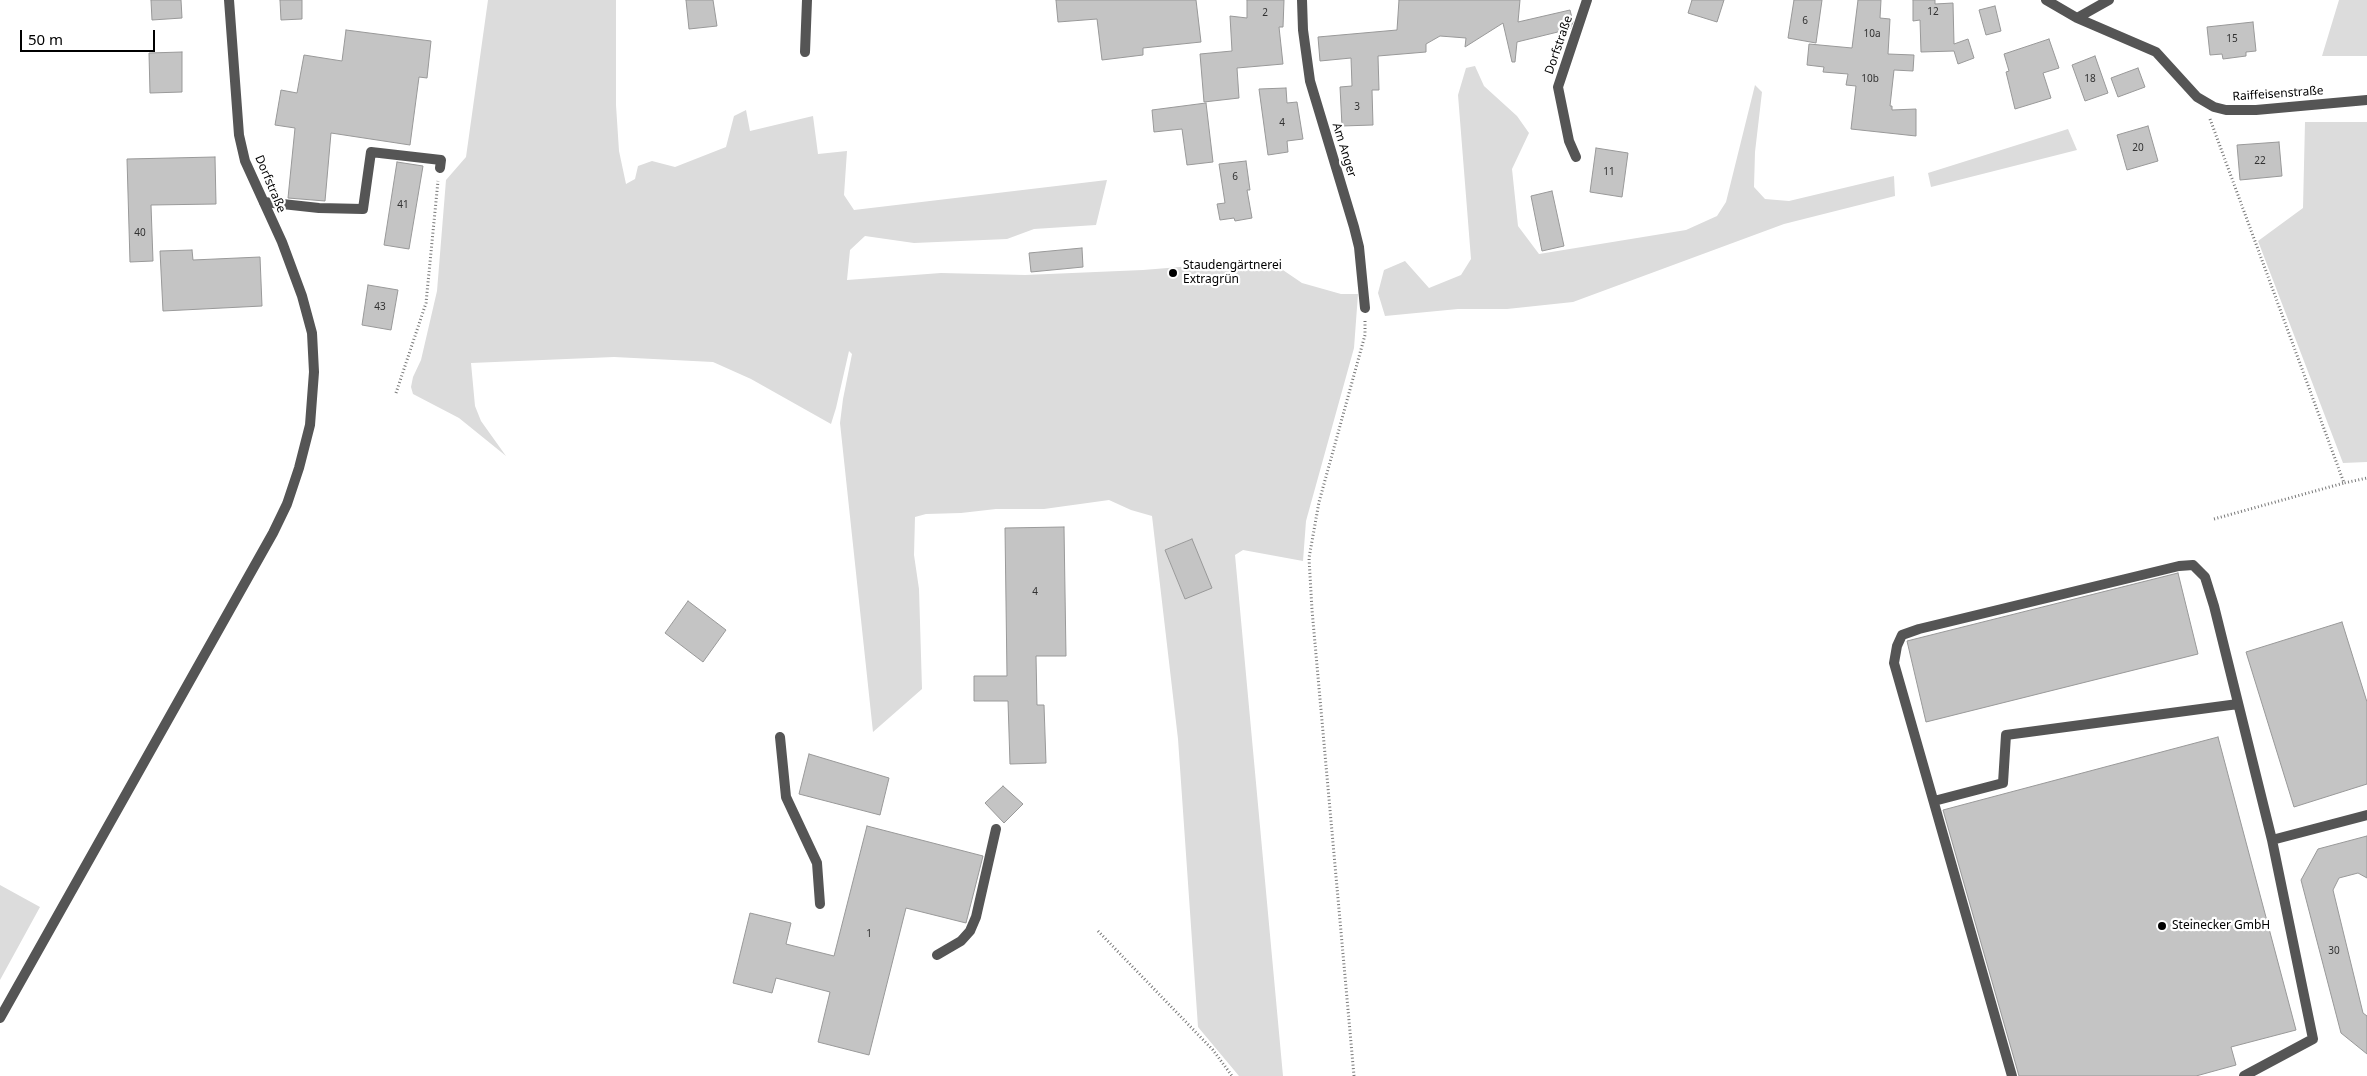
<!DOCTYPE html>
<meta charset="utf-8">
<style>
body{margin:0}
#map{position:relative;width:2367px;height:1076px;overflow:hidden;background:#fff;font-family:"Noto Sans",sans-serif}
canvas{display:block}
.scale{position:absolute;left:20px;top:30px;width:135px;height:22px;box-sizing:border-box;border:2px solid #000;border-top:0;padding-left:6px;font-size:15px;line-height:18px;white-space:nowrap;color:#000;-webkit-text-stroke:4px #fff;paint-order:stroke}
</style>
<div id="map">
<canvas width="2367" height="1076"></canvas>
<div class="scale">50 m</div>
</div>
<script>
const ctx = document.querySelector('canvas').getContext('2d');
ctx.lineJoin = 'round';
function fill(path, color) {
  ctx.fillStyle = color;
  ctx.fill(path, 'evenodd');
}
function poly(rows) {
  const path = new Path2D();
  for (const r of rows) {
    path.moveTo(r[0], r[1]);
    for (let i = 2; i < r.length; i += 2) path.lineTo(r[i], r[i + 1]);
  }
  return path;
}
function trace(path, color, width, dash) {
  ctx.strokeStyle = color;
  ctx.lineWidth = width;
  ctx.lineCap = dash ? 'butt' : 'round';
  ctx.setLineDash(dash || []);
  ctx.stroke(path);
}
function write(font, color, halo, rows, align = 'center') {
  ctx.font = font + ' "Noto Sans",sans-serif';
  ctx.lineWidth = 4.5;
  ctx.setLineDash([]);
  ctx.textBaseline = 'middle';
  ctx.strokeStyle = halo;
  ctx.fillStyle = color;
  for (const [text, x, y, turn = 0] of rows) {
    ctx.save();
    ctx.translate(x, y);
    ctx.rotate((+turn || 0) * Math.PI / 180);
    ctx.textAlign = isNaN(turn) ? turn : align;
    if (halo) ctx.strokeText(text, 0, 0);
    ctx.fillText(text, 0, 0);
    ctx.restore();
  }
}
fill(poly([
 [488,0,616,0,616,105,619,151,626,184,635,179,638,166,652,161,675,167,726,147,734,116,746,110,750,131,813,116,818,154,847,151,844,195,854,210,1107,180,1096,225,1034,229,1007,239,914,243,865,236,850,250,847,280,941,273,1025,275,1143,270,1241,262,1277,266,1302,283,1341,294,1358,294,1354,348,1306,521,1303,561,1243,550,1235,555,1283,1076,1239,1076,1198,1027,1178,739,1152,516,1131,510,1109,500,1044,509,996,509,961,513,926,514,915,517,914,555,919,589,922,689,873,732,840,423,843,399,852,354,849,351,836,408,831,424,751,379,713,362,614,357,471,363,475,406,481,421,506,456,459,418,413,394,411,387,413,377,421,360,437,291,446,180,466,157],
 [1192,539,1185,599,1165,550],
 [2339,0,2367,0,2367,56,2322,56],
 [1475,66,1484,86,1517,116,1529,133,1512,169,1518,226,1539,254,1686,230,1717,216,1726,202,1755,85,1762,92,1755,152,1754,187,1765,199,1789,201,1894,176,1895,196,1784,224,1573,302,1507,309,1458,309,1385,316,1378,293,1384,270,1405,261,1429,288,1461,275,1471,259,1458,95,1466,68],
 [2305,122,2367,122,2367,462,2343,463,2258,241,2303,208],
 [2068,129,2077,150,1931,187,1928,173],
 [0,885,40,907,0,980]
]), '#dcdcdc');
const building = poly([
 [151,0,181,0,182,18,152,20,151,0],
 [280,0,302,0,302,19,281,20,280,0],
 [686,0,713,0,717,26,689,29,686,0],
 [1056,0,1196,0,1201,42,1143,48,1143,55,1102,60,1097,19,1058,22,1056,0],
 [1247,0,1284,0,1283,27,1279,27,1283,64,1237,68,1239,98,1204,102,1200,54,1232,51,1230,16,1247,18,1247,0],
 [1399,0,1520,0,1518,22,1570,10,1573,22,1570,29,1517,42,1515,62,1512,62,1503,23,1465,47,1466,38,1440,36,1426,44,1426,52,1378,56,1379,90,1372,90,1373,125,1342,126,1340,87,1352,86,1351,58,1320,61,1318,37,1397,30,1399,0],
 [1692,0,1724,0,1717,22,1688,13,1692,0],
 [1794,0,1822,0,1816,43,1788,38,1794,0],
 [1858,0,1881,0,1880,18,1890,19,1888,54,1914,55,1913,71,1894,70,1890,106,1892,106,1892,110,1916,109,1916,136,1851,129,1856,86,1846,85,1848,74,1823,72,1824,67,1807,65,1809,44,1852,48,1858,0],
 [1913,0,1935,0,1935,4,1953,3,1954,44,1968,39,1974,58,1958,64,1954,51,1921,52,1920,20,1913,21,1913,0],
 [1995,6,2001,31,1986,35,1979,10,1995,6],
 [2253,22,2256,51,2246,52,2246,56,2223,59,2222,54,2210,55,2207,27,2253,22],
 [346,30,431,41,427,78,419,77,410,145,331,133,325,201,288,198,295,128,275,125,281,90,297,93,304,55,342,61,346,30],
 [2049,39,2059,68,2043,73,2051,98,2015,109,2006,72,2009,71,2004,54,2049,39],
 [182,52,182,92,150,93,149,53,182,52],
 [2095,56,2108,93,2085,101,2072,65,2095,56],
 [2138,68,2145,87,2118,97,2111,78,2138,68],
 [1286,88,1287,103,1297,102,1303,139,1287,141,1288,152,1268,155,1259,89,1286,88],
 [1206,103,1213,162,1187,165,1182,129,1154,132,1152,110,1206,103],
 [2148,126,2158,161,2127,170,2117,135,2148,126],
 [2279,142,2282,176,2240,180,2237,145,2279,142],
 [1596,148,1628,153,1622,197,1590,192,1596,148],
 [215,157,216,204,151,205,153,261,130,262,127,159,215,157],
 [1246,161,1250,190,1247,190,1252,218,1235,221,1234,218,1220,220,1217,204,1225,203,1219,164,1246,161],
 [397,162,423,166,409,249,384,245,397,162],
 [1552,191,1564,246,1542,251,1531,196,1552,191],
 [1082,248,1083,267,1031,272,1029,253,1082,248],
 [192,250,193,260,260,257,262,306,163,311,160,251,192,250],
 [368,285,398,290,391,330,362,325,368,285],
 [1064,527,1066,656,1036,656,1037,705,1044,705,1046,763,1010,764,1008,701,974,701,974,676,1007,676,1005,528,1064,527],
 [1192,539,1212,588,1185,599,1165,550,1192,539],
 [2178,573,2198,654,1926,722,1907,641,2178,573],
 [688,601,726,630,703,662,665,633,688,601],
 [2342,622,2367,702,2367,784,2294,807,2246,652,2342,622],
 [2218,737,2296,1030,2231,1047,2236,1065,2196,1076,2019,1076,1943,810,2218,737],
 [809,754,889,778,880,815,799,794,809,754],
 [1003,786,1023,804,1004,823,985,803,1003,786],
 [867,826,983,856,966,923,906,908,869,1055,818,1042,830,992,776,978,772,993,733,983,750,913,791,923,786,944,834,956,867,826],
 [2367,836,2367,878,2358,873,2339,878,2333,890,2363,1013,2367,1016,2367,1054,2341,1033,2301,880,2318,849,2367,836]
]);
fill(building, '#c4c4c4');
trace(building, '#999', 1);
trace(poly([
 [2210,119,2344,483,2367,478],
 [396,393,426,303,438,181],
 [2214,519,2344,483],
 [1098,931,1213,1050,1232,1076],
 [1354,1076,1312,610,1309,558,1319,502,1365,335,1365,321]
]), '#777', 3, [1, 2.5]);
trace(poly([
 [805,52,807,0],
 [1576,157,1569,141,1558,87,1587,0],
 [264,202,319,208,363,209,371,152,441,160,440,168],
 [780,737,786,797,817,863,820,904],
 [1934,801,2003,783,2006,735,2238,704],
 [2272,840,2367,815],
 [937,955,961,941,970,931,976,917,996,829],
 [2012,1076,1894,663,1897,646,1902,635,1919,629,2179,566,2193,565,2205,577,2214,606,2272,840,2313,1039,2244,1076]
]), '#555', 10);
trace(poly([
 [1302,0,1303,30,1310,81,1354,227,1359,247,1365,308],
 [2046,0,2077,18,2156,52,2197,97,2214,107,2226,110,2256,110,2367,100],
 [2077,18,2109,0],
 [0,1018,273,533,287,504,299,468,310,425,314,372,312,333,302,296,282,242,245,161,239,135,229,0]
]), '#555', 10);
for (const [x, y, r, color] of [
 [1173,273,5,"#000"],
 [2162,926,5,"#000"]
]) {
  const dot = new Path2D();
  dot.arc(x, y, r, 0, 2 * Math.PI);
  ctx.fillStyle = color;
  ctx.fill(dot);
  trace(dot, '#fff', 2);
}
write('10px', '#313131', null, [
 ["12",1933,12],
 ["2",1265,13],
 ["6",1805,21],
 ["10a",1872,34],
 ["15",2232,39],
 ["10b",1870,79],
 ["18",2090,79],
 ["3",1357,107],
 ["4",1282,123],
 ["20",2138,148],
 ["22",2260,161],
 ["11",1609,172],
 ["6",1235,177],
 ["41",403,205],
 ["40",140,233],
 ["43",380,307],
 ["4",1035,592],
 ["1",869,934],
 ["30",2334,951]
]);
write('12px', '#000', '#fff', [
 ["Dorfstraße",1559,45,-71],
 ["Raiffeisenstraße",2278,94,-4],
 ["Am Anger",1344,150,73],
 ["Dorfstraße",270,184,67]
]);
write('12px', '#000', '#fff', [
 ["Staudengärtnerei",1183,266],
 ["Extragrün",1183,280],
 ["Steinecker GmbH",2172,926]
], 'left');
</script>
